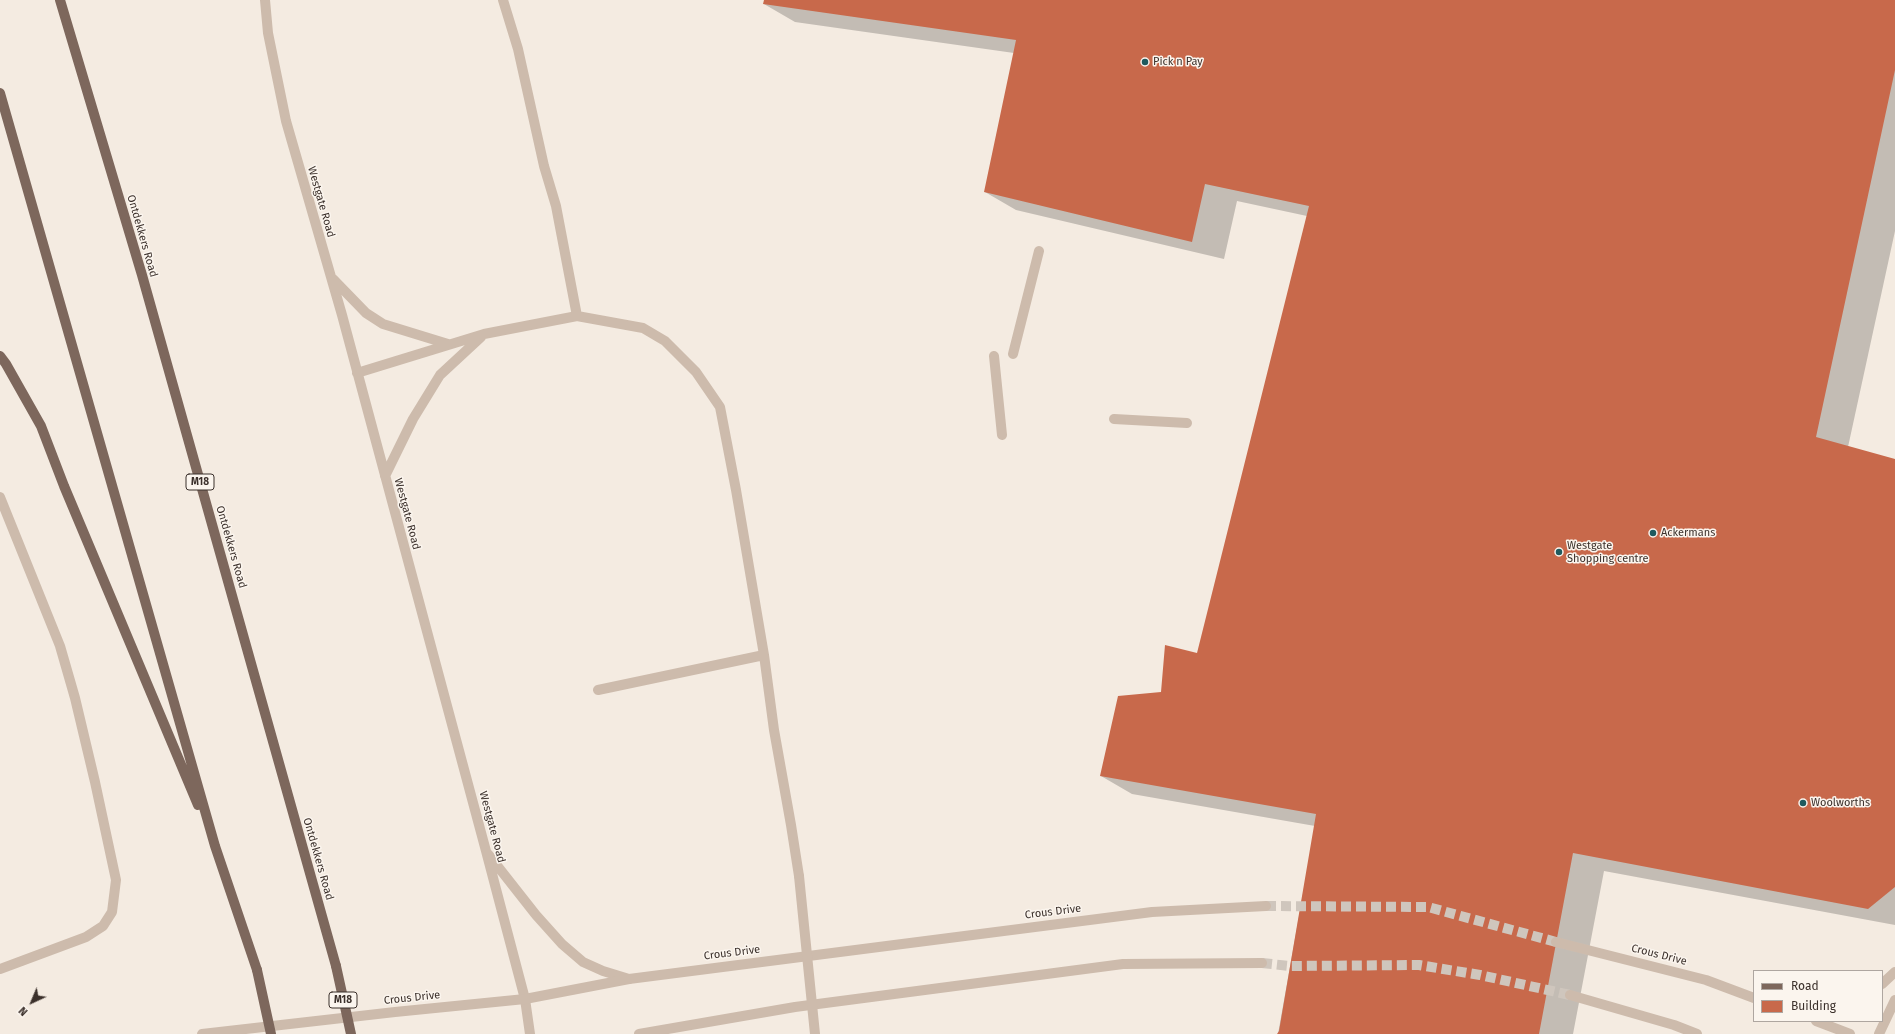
<!DOCTYPE html>
<style>
body{margin:0}
#map{position:relative;width:1895px;height:1034px;overflow:hidden;background:#f4ebe1;font-family:"Fira Sans",sans-serif}
canvas{display:block}
.legend{position:absolute;left:1753px;top:970px;width:130px;height:52px;box-sizing:border-box;background:#fbf5ee;border:1px solid #aea6a0;margin:0;padding:5px 7px;list-style:none;font-size:12px;color:#3b302b}
.legend li{display:flex;align-items:center;gap:8px;height:20px}
.legend b{width:20px;border:1px solid #aea6a0}
.north{position:absolute;left:12px;top:982px;width:40px;height:40px;-webkit-text-stroke:3px #fbf5ee;paint-order:stroke;rotate:224deg;font-size:11px;font-weight:700;line-height:16px;text-align:center;color:#3b302b}
.north::after{content:'';display:block;margin:auto;width:14px;height:18px;background:#3b302b;clip-path:polygon(50% 0,100% 100%,50% 72%,0 100%)}
</style>
<div id="map">
<canvas width="1895" height="1034"></canvas>
<ul class="legend">
<li><b style="height:5px;background:#7d675c"></b>Road</li>
<li><b style="height:11px;background:#c8694b"></b>Building</li>
</ul>
<div class="north">N</div>
</div>
<script>
const ctx = document.querySelector('canvas').getContext('2d');
ctx.lineJoin = 'round';
function fill(path, color) {
  ctx.fillStyle = color;
  ctx.fill(path, 'evenodd');
}
function poly(rows) {
  const path = new Path2D();
  for (const r of rows) {
    path.moveTo(r[0], r[1]);
    for (let i = 2; i < r.length; i += 2) path.lineTo(r[i], r[i + 1]);
  }
  return path;
}
function trace(path, color, width, dash) {
  ctx.strokeStyle = color;
  ctx.lineWidth = width;
  ctx.lineCap = dash ? 'butt' : 'round';
  ctx.setLineDash(dash || []);
  ctx.stroke(path);
}
function write(font, color, halo, rows, align = 'center') {
  ctx.font = font + ' "Fira Sans",sans-serif';
  ctx.lineWidth = 3;
  ctx.setLineDash([]);
  ctx.textBaseline = 'middle';
  ctx.strokeStyle = halo;
  ctx.fillStyle = color;
  for (const [text, x, y, turn = 0] of rows) {
    ctx.save();
    ctx.translate(x, y);
    ctx.rotate((+turn || 0) * Math.PI / 180);
    ctx.textAlign = isNaN(turn) ? turn : align;
    if (halo) ctx.strokeText(text, 0, 0);
    ctx.fillText(text, 0, 0);
    ctx.restore();
  }
}
fill(poly([
 [765,0,1895,0,1895,231,1848,447,1895,460,1895,925,1604,871,1573,1034,1278,1034,1315,826,1132,794,1101,776,1161,693,1198,655,1307,216,1237,201,1224,259,1016,210,985,192,1014,53,795,22,764,4]
]), '#0003');
fill(poly([
 [764,0,1895,0,1895,70,1816,437,1895,459,1895,887,1868,909,1573,853,1539,1034,1277,1034,1279,1031,1316,814,1100,776,1118,696,1161,692,1165,645,1197,653,1309,206,1205,184,1192,242,984,192,1016,40,763,4]
]), '#c8694b');
trace(poly([
 [1266,906,1428,907,1556,942],
 [1262,963,1290,966,1419,965,1480,975,1570,995]
]), '#cfc6bd', 10, [10, 5]);
trace(poly([
 [265,0,268,33,286,121,342,315,486,851,525,999,530,1034],
 [333,279,366,313,383,324,448,344],
 [577,316,643,328,665,341,696,372,720,407,736,490,764,655,774,730,791,825,799,876],
 [1013,354,1039,251],
 [994,356,1002,435],
 [357,373,484,334,577,316,556,206,544,166,518,49,503,0],
 [1114,419,1187,423],
 [385,476,413,419,440,375,481,337],
 [0,497,60,646,75,698,95,782,116,880,112,912,103,926,86,937,0,969],
 [598,690,764,655],
 [488,854,536,915,562,944,583,962,603,971,629,979],
 [1879,1034,1895,1000]
]), '#cdbbac', 10);
trace(poly([
 [1556,942,1706,980,1754,998],
 [1882,984,1895,972],
 [1570,995,1674,1025,1697,1034],
 [1816,1021,1850,1034],
 [202,1034,395,1012,525,999,629,979,1152,912,1266,906],
 [639,1034,795,1007,1123,964,1262,963]
]), '#cdbbac', 10);
trace(poly([
 [60,0,142,275,336,966],
 [0,93,215,846,257,970],
 [0,356,6,364,41,426,64,486,198,805]
]), '#7d675c', 10);
trace(poly([
 [799,876,815,1034]
]), '#cdbbac', 10);
trace(poly([
 [336,966,351,1034],
 [257,970,271,1034]
]), '#7d675c', 10);
for (const [x, y, r, color] of [
 [1145,62,4,"#1f5a5e"],
 [1653,533,4,"#1f5a5e"],
 [1559,552,4,"#1f5a5e"],
 [1803,803,4,"#1f5a5e"]
]) {
  const dot = new Path2D();
  dot.arc(x, y, r, 0, 2 * Math.PI);
  ctx.fillStyle = color;
  ctx.fill(dot);
  trace(dot, '#fbf5ee', 1.5);
}
for (const [x, y, w] of [
 [200,482,28],
 [343,1000,28]
]) {
  const box = new Path2D();
  box.roundRect(x - w / 2, y - 8, w, 16, 3);
  ctx.fillStyle = '#fbf5ee';
  ctx.fill(box);
  trace(box, '#3b302b', 1);
}
write('bold 10px', '#3b302b', null, [
 ["M18",200,482],
 ["M18",343,1000]
]);
write('11px', '#3b302b', '#fbf5ee', [
 ["Pick n Pay",1153,62],
 ["Ackermans",1661,533],
 ["Westgate",1567,546],
 ["Shopping centre",1567,559],
 ["Woolworths",1811,803]
], 'left');
write('11px', '#3b302b', '#fbf5ee', [
 ["Westgate Road",321,202,74],
 ["Ontdekkers Road",142,236,74],
 ["Westgate Road",407,514,75],
 ["Ontdekkers Road",231,547,74],
 ["Westgate Road",492,827,75],
 ["Ontdekkers Road",318,859,74],
 ["Crous Drive",1053,912,-7],
 ["Crous Drive",732,953,-7],
 ["Crous Drive",1659,955,14],
 ["Crous Drive",412,998,-6]
]);
</script>
